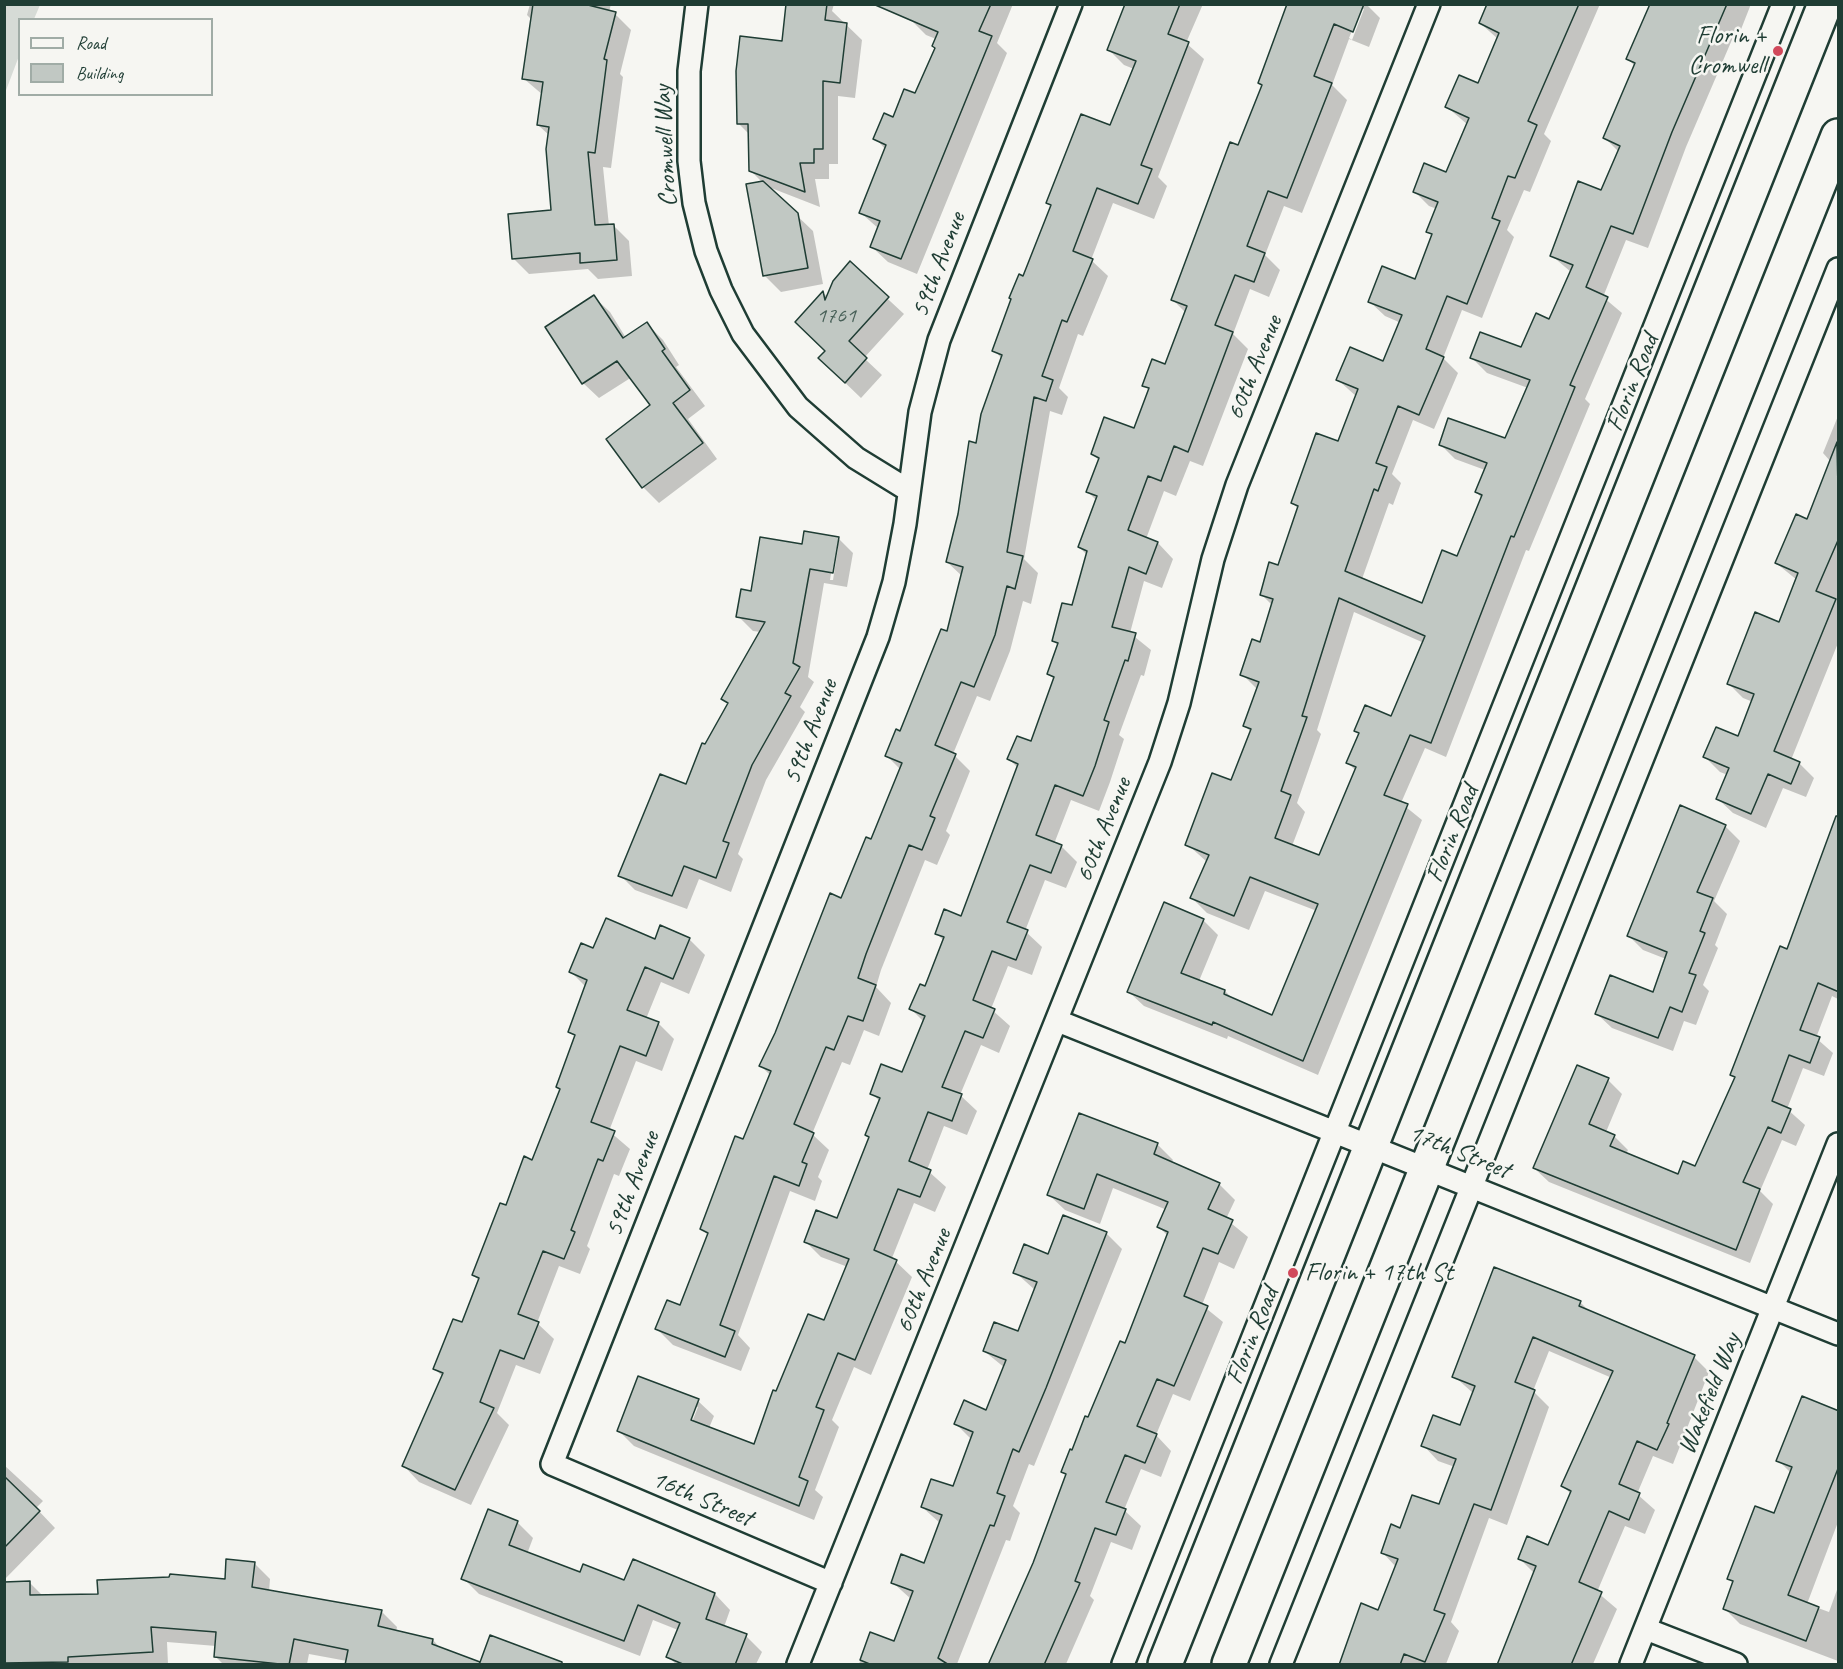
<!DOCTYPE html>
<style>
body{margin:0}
#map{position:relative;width:1843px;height:1669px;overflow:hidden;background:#f6f6f2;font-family:Caveat,sans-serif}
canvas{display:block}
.frame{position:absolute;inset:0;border:6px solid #1f3d34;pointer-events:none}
.legend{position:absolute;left:18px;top:18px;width:195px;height:78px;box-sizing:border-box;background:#f6f6f2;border:2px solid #a0aca6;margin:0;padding:8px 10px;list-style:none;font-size:18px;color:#1f3d34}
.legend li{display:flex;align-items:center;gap:12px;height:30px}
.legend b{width:30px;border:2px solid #a0aca6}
</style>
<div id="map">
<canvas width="1843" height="1669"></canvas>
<div class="frame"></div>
<ul class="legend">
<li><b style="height:8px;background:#f6f6f2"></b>Road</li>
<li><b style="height:16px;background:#c1c8c3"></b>Building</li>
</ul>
</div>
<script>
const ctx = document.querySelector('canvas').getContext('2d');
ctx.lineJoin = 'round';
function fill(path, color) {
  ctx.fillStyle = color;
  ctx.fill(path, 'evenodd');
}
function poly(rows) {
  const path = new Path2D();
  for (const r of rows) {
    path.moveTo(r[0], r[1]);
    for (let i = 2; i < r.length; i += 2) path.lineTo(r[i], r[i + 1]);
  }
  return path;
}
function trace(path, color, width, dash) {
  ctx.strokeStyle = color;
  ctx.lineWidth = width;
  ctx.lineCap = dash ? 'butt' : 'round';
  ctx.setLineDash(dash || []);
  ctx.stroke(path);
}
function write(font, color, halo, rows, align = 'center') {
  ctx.font = font + ' Caveat,sans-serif';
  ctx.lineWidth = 5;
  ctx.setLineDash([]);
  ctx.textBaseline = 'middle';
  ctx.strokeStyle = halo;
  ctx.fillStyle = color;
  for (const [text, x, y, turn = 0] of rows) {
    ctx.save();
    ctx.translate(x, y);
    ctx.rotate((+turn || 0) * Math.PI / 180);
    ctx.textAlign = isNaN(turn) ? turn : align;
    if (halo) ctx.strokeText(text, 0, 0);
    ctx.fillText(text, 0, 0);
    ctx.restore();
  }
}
fill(poly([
 [5,4,40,5,34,19,20,20,19,56,5,93]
]), '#d6dbd6');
fill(poly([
 [530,4,611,4,609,12,615,14,631,30,620,74,623,77,611,168,603,167,609,226,613,225,629,241,632,276,598,279,588,269,529,274,513,258,553,211,550,136,538,125,543,95,523,78,532,20,527,15],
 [787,4,834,4,832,11,862,40,855,98,838,96,838,164,829,164,829,179,815,179,820,207,766,186,813,231,823,284,781,292,765,276,748,185,763,183,750,170,750,135,739,124,783,42],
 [916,4,1013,4,997,43,1007,53,917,274,888,262,872,247,879,229,861,213,886,150,875,138,916,95,936,48,936,39,926,35,910,19],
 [1126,4,1203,4,1186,43,1204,59,1158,177,1167,186,1154,219,1113,203,1091,260,1108,276,1083,336,1078,334,1059,388,1068,397,1062,415,1050,411,1024,559,1038,573,1031,604,1023,601,1010,651,990,701,977,696,953,754,970,771,946,831,950,835,937,865,925,860,881,970,876,987,891,1003,879,1036,864,1030,850,1065,842,1062,812,1134,829,1150,818,1177,822,1181,815,1201,790,1191,738,1335,750,1348,741,1371,673,1345,657,1329,681,1307,709,1236,702,1229,744,1141,771,1076,761,1066,872,841,901,770,887,756,948,633,962,576,947,562,1002,359,994,350,1052,207,1048,203,1111,127,1134,69,1124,65,1108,49],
 [1290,4,1366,4,1380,18,1369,47,1349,39,1332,85,1347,100,1302,213,1284,206,1265,255,1280,270,1269,297,1250,289,1233,334,1248,349,1203,466,1190,461,1176,496,1164,491,1146,539,1158,543,1173,559,1162,588,1144,581,1130,633,1151,650,1144,676,1141,675,1119,735,1124,739,1110,782,1099,811,1071,800,1054,844,1061,846,1077,862,1066,888,1045,880,1025,931,1042,947,1032,975,1008,966,991,1009,1010,1026,999,1053,981,1045,960,1095,977,1111,967,1135,944,1126,927,1170,946,1187,935,1212,914,1203,892,1258,912,1277,871,1375,854,1367,832,1420,839,1427,815,1490,823,1497,814,1520,634,1446,619,1431,698,1401,714,1416,709,1428,755,1446,776,1393,825,1322,848,1267,821,1257,806,1242,838,1220,870,1138,867,1135,880,1102,872,1093,903,1074,924,1022,911,1009,925,988,944,941,936,933,962,918,1018,768,1009,759,1032,743,1055,680,1049,674,1059,646,1053,641,1073,607,1087,555,1079,547,1097,501,1088,492,1100,461,1092,454,1135,430,1150,391,1144,385,1166,366,1186,313,1173,300,1263,86],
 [1361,9,1364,9,1352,40,1349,38],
 [695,1407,698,1407,690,1427,687,1426],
 [1488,4,1600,4,1544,134,1551,141,1530,192,1524,190,1507,230,1514,237,1482,318,1462,310,1443,358,1458,373,1434,429,1413,420,1392,474,1401,483,1393,505,1389,503,1362,579,1423,605,1458,558,1482,498,1476,492,1485,470,1455,459,1440,444,1506,440,1528,388,1487,373,1472,358,1522,349,1550,321,1571,272,1551,255,1602,191,1619,152,1605,138,1636,67,1628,59,1667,4,1751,4,1738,37,1734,35,1686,147,1648,248,1626,240,1603,297,1622,313,1585,399,1590,404,1529,551,1526,550,1446,757,1425,748,1401,803,1422,820,1318,1075,1228,1036,1227,1039,1144,1006,1129,992,1203,920,1218,935,1199,981,1225,991,1233,999,1273,1017,1317,911,1265,891,1249,930,1207,913,1192,898,1207,862,1187,844,1232,782,1251,732,1245,726,1257,689,1242,674,1261,644,1272,605,1261,594,1279,567,1299,509,1292,503,1339,443,1357,397,1338,380,1384,363,1401,323,1385,316,1370,302,1416,281,1433,237,1428,231,1437,209,1429,206,1414,191,1447,174,1468,125,1447,107,1479,85,1498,39,1480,23],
 [1354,612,1424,643,1392,718,1356,730,1360,734,1348,763,1356,771,1320,857,1292,846,1305,812,1297,803,1321,734,1317,730],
 [850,264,904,314,864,358,882,375,861,398,836,374,827,351,823,293,828,297],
 [594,297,610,312,626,338,647,324,663,340,679,365,676,367,705,406,688,419,717,459,659,503,643,487,608,439,652,406,632,377,599,398,583,383],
 [1838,416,1838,643,1791,760,1799,763,1814,778,1806,797,1783,788,1766,828,1733,813,1718,799,1728,775,1720,772,1705,757,1739,738,1753,702,1743,698,1729,684,1780,624,1797,580,1776,563,1808,521,1831,462,1823,453],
 [838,538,853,553,847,587,824,583,808,677,814,682,800,707,805,712,766,780,738,854,743,859,731,892,699,879,687,909,635,890,620,875,687,786,729,704,723,699,761,632,753,631,738,616,752,593,803,546],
 [835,548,838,548,833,580,830,580],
 [1838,821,1838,999,1832,996,1816,1038,1833,1053,1824,1076,1803,1068,1787,1109,1805,1125,1796,1146,1782,1140,1760,1191,1773,1204,1750,1263,1549,1182,1534,1168,1608,1080,1622,1094,1606,1132,1614,1136,1628,1150,1626,1154,1679,1176,1696,1167,1736,1078,1732,1074,1787,951],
 [1725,826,1740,841,1714,901,1727,914,1715,945,1718,948,1703,985,1709,991,1696,1025,1684,1021,1673,1051,1612,1028,1597,1014,1654,994,1666,959,1643,950,1629,936],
 [689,939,705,955,689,994,661,982,646,1019,658,1023,674,1039,662,1071,636,1061,609,1131,630,1149,619,1176,614,1174,587,1246,590,1249,580,1274,559,1266,537,1323,554,1339,540,1374,516,1365,497,1413,509,1425,471,1505,419,1482,404,1466,443,1377,435,1369,462,1324,480,1281,473,1275,506,1207,533,1161,561,1090,557,1087,576,1037,570,1031,586,987,571,972,594,950],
 [1157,1144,1173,1160,1171,1163,1219,1184,1235,1200,1226,1219,1248,1237,1234,1269,1219,1262,1202,1305,1223,1322,1190,1401,1173,1394,1156,1435,1171,1451,1161,1477,1141,1469,1124,1510,1141,1526,1132,1550,1111,1542,1090,1596,1094,1600,1066,1664,991,1664,1035,1563,1067,1476,1063,1472,1126,1345,1168,1236,1159,1227,1167,1210,1113,1188,1100,1224,1065,1210,1049,1195],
 [1106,1233,1122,1249,1034,1466,1029,1464,1013,1506,1020,1513,1010,1541,1006,1540,957,1664,859,1664,871,1634,895,1643,911,1599,892,1582,925,1565,941,1524,922,1507,954,1488,972,1440,956,1424,987,1412,1005,1368,984,1351,1019,1333,1035,1290,1015,1272,1049,1256],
 [1580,1302,1591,1313,1694,1357,1709,1372,1673,1464,1653,1456,1637,1494,1655,1510,1645,1534,1625,1526,1597,1592,1617,1609,1593,1664,1499,1664,1535,1574,1520,1559,1549,1547,1571,1494,1563,1486,1612,1378,1549,1351,1533,1391,1549,1407,1507,1525,1489,1518,1451,1622,1459,1631,1446,1664,1339,1664,1361,1605,1379,1612,1396,1567,1383,1553,1401,1530,1440,1506,1455,1467,1438,1461,1423,1445,1460,1427,1474,1394,1454,1376],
 [1838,1413,1838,1522,1807,1604,1829,1612,1838,1587,1838,1661,1740,1624,1724,1608,1734,1584,1728,1578,1775,1515,1791,1473,1778,1460],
 [4,1465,43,1501,36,1508,55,1528,4,1580],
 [517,1522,533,1538,527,1554,581,1574,625,1582,634,1561,715,1594,730,1610,724,1627,746,1636,762,1652,756,1664,676,1664,668,1657,678,1630,653,1620,640,1656,479,1594,463,1578],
 [254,1563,270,1579,269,1592,381,1611,397,1627,396,1632,433,1640,442,1650,481,1664,548,1664,346,1664,347,1661,309,1654,307,1664,223,1664,216,1657,216,1646,167,1642,168,1664,4,1664,4,1583,29,1582,43,1596,99,1595,226,1581]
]), '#0003');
const building = poly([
 [533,4,584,4,616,12,604,59,607,60,595,153,588,152,595,225,614,224,617,260,580,263,580,253,512,259,508,214,551,210,546,149,549,127,537,125,543,82,522,79,533,4],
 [786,4,827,4,825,20,847,23,840,83,823,81,823,149,814,149,814,163,800,163,805,192,749,171,748,124,737,124,736,71,740,36,782,41,786,4],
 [873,4,991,4,979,31,992,36,901,259,870,247,880,221,859,213,886,145,873,139,884,113,893,117,904,89,915,93,935,48,932,46,938,32,873,4],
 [1125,4,1180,4,1168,34,1189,42,1141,165,1152,169,1138,204,1097,188,1073,251,1093,259,1067,322,1062,320,1042,376,1053,380,1046,401,1034,397,1007,552,1023,556,1015,589,1007,586,995,635,974,687,961,682,935,745,956,754,930,816,935,818,922,850,909,845,866,954,858,978,876,985,863,1021,848,1016,834,1050,826,1047,794,1124,814,1133,802,1162,807,1164,799,1186,774,1176,720,1325,735,1331,725,1357,655,1329,667,1300,680,1305,708,1233,700,1229,735,1136,743,1139,771,1071,759,1066,775,1033,830,893,841,898,866,837,871,839,902,763,885,756,896,729,900,731,941,629,947,631,963,567,946,562,958,514,969,441,976,443,981,414,1002,355,992,351,1011,299,1009,298,1019,274,1023,276,1051,205,1046,203,1081,114,1110,125,1136,61,1107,50,1125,4],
 [1287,4,1364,4,1353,32,1334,24,1314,76,1332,83,1287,198,1268,191,1247,246,1265,253,1254,282,1235,275,1215,325,1233,332,1188,452,1174,446,1161,481,1148,476,1128,530,1158,542,1146,574,1129,567,1112,627,1136,633,1128,661,1125,660,1104,720,1109,722,1095,766,1083,796,1055,785,1036,835,1062,845,1051,873,1030,865,1007,922,1028,930,1016,960,992,951,973,1000,995,1009,983,1038,965,1031,942,1087,962,1094,952,1121,928,1112,909,1161,931,1170,920,1197,898,1189,874,1250,897,1260,855,1360,838,1353,816,1407,824,1410,799,1477,808,1481,799,1506,617,1431,638,1376,699,1399,691,1420,754,1444,773,1390,776,1391,808,1314,824,1320,849,1259,804,1242,816,1210,837,1218,869,1137,865,1135,880,1098,870,1094,881,1064,902,1072,925,1016,909,1009,920,984,925,986,944,937,935,934,944,909,961,916,1018,764,1007,759,1017,736,1031,741,1054,677,1047,674,1058,643,1052,641,1062,603,1072,605,1087,551,1078,547,1097,496,1086,492,1099,458,1091,454,1104,417,1134,428,1149,388,1142,386,1152,359,1165,364,1187,306,1171,300,1230,142,1238,145,1262,85,1258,83,1287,4],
 [1487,4,1579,4,1528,121,1537,125,1515,178,1508,176,1492,218,1500,221,1467,304,1447,296,1426,349,1444,357,1419,415,1398,406,1376,463,1387,467,1378,491,1374,489,1345,571,1422,603,1442,550,1457,556,1482,495,1475,492,1487,463,1439,445,1448,418,1505,438,1530,380,1470,358,1480,332,1521,347,1536,313,1549,319,1573,265,1550,256,1578,181,1601,190,1620,146,1603,138,1635,63,1626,59,1650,4,1727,4,1672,132,1633,234,1611,226,1586,287,1608,297,1570,385,1575,387,1514,537,1511,536,1431,743,1410,735,1384,795,1408,804,1303,1061,1213,1022,1212,1025,1127,992,1164,902,1204,919,1181,973,1225,990,1224,994,1272,1015,1318,904,1250,877,1234,916,1190,898,1209,855,1185,845,1212,773,1231,780,1251,729,1243,726,1259,682,1240,675,1252,639,1260,642,1273,599,1260,595,1269,562,1278,565,1298,506,1291,503,1316,433,1338,441,1358,389,1336,380,1350,347,1383,361,1402,315,1368,302,1382,266,1415,279,1432,234,1426,232,1438,202,1413,192,1424,163,1446,172,1469,118,1445,107,1459,75,1478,83,1499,33,1479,23,1487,4],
 [1339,598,1425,636,1391,716,1365,705,1354,731,1359,733,1346,763,1356,767,1319,855,1275,838,1291,795,1281,791,1307,717,1302,716,1339,598],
 [763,181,798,213,808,268,763,276,746,184,763,181],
 [850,261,889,297,849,341,867,358,845,383,818,358,825,351,795,322,823,291,825,300,833,281,850,261],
 [594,295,623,338,647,322,665,349,662,351,690,390,673,403,703,443,642,488,606,439,650,405,617,361,582,384,545,327,594,295],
 [1837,442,1839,538,1816,591,1836,599,1774,751,1800,762,1791,784,1768,774,1751,814,1716,799,1729,768,1703,757,1716,727,1738,736,1754,694,1727,684,1755,612,1779,622,1798,573,1775,563,1796,514,1807,519,1837,442],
 [804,531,839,537,833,573,810,569,793,663,800,667,785,693,791,696,752,765,723,841,729,843,716,878,684,866,672,896,618,876,660,774,686,784,702,743,705,744,728,703,721,699,765,622,736,617,741,589,751,591,760,537,802,544,804,531],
 [1680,805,1726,825,1697,892,1713,898,1700,931,1705,933,1689,973,1696,975,1682,1012,1670,1007,1658,1038,1595,1014,1610,975,1653,992,1667,952,1627,936,1680,805],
 [1836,816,1839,816,1839,992,1818,983,1800,1030,1820,1037,1810,1063,1789,1055,1772,1101,1791,1109,1781,1133,1768,1127,1743,1182,1760,1189,1736,1250,1533,1168,1577,1065,1609,1078,1589,1124,1615,1135,1610,1146,1678,1174,1683,1161,1695,1166,1735,1077,1730,1075,1780,946,1787,949,1836,816],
 [606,918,655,939,660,925,690,938,673,979,645,967,627,1010,659,1022,646,1056,620,1046,591,1122,615,1131,603,1161,598,1159,571,1230,575,1232,564,1259,543,1251,518,1314,539,1322,524,1359,500,1350,480,1402,494,1408,455,1490,402,1466,443,1373,433,1369,453,1319,462,1322,479,1278,472,1275,500,1203,506,1205,524,1156,532,1160,560,1089,556,1087,575,1035,568,1032,587,980,569,972,581,943,593,948,606,918],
 [1079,1113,1158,1143,1154,1154,1220,1183,1208,1209,1233,1220,1218,1254,1203,1248,1184,1296,1208,1306,1174,1386,1157,1379,1137,1426,1157,1434,1145,1463,1125,1455,1106,1502,1126,1509,1116,1535,1095,1528,1075,1581,1080,1583,1044,1665,988,1665,1033,1563,1066,1474,1061,1472,1070,1449,1072,1450,1085,1416,1088,1417,1120,1341,1125,1343,1168,1232,1157,1227,1168,1202,1097,1174,1084,1209,1047,1195,1079,1113],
 [1063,1215,1107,1232,1046,1388,1019,1452,1013,1449,997,1493,1005,1496,994,1526,990,1525,938,1658,949,1665,872,1665,860,1660,870,1632,894,1641,913,1591,891,1583,901,1554,924,1563,942,1515,921,1507,931,1479,953,1486,973,1432,954,1424,964,1400,986,1410,1006,1360,983,1351,994,1322,1018,1331,1037,1282,1013,1273,1024,1244,1048,1254,1063,1215],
 [1494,1267,1581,1301,1579,1306,1695,1355,1667,1423,1669,1424,1657,1450,1637,1441,1619,1484,1640,1493,1629,1520,1609,1511,1579,1582,1602,1592,1571,1665,1497,1665,1536,1566,1518,1559,1527,1536,1548,1545,1571,1491,1561,1486,1613,1371,1533,1337,1515,1382,1535,1390,1491,1510,1474,1504,1434,1610,1445,1614,1425,1662,1404,1654,1400,1665,1339,1665,1361,1603,1378,1610,1398,1559,1381,1553,1391,1524,1400,1528,1412,1495,1439,1504,1456,1459,1421,1446,1433,1415,1460,1425,1475,1386,1452,1377,1494,1267],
 [1802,1396,1839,1411,1839,1466,1788,1595,1819,1607,1806,1641,1723,1609,1733,1581,1727,1579,1755,1506,1774,1513,1792,1467,1776,1461,1802,1396],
 [4,1476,40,1511,4,1548,4,1476],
 [488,1509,518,1521,509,1545,580,1572,583,1564,624,1580,633,1559,715,1593,706,1619,747,1634,735,1665,685,1665,666,1657,680,1623,638,1605,624,1641,461,1579,488,1509],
 [226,1559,255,1562,252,1587,382,1610,378,1626,433,1639,432,1644,480,1662,479,1665,345,1665,348,1650,294,1639,289,1665,214,1657,216,1632,151,1627,153,1652,68,1657,68,1662,4,1663,4,1582,30,1581,30,1595,98,1594,97,1580,169,1577,170,1574,225,1579,226,1559],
 [490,1635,562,1662,562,1665,479,1665,490,1635]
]);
fill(building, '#c1c8c3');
trace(building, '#1f3d34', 1.5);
const street = poly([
 [697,4,689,71,689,161,694,203,706,251,721,290,743,334,798,407,856,458,908,490],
 [1058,1021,1838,1334],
 [831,1583,552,1464,878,637,894,582,905,524,920,412,939,340,1071,4],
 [1646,1629,1736,1664],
 [798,1664,1160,762,1179,703,1213,559,1237,485,1429,4],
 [1123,1664,1783,4],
 [1281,1664,1838,269],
 [1631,1664,1838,1144]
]);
const primary = poly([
 [1165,1664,1825,4],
 [1229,1664,1838,136]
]);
trace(street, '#1f3d34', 26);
trace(primary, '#1f3d34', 38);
trace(street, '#f6f6f2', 21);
trace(primary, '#f6f6f2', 33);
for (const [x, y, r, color] of [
 [1778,51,6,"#d1495b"],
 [1293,1273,6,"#d1495b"]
]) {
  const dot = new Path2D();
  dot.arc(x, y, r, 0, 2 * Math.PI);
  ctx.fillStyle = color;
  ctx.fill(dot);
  trace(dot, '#f6f6f2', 2);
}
write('22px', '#486058', null, [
 ["1761",836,316]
]);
write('26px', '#1f3d34', '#f6f6f2', [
 ["Florin +",1766,36],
 ["Cromwell",1766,66],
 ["Florin + 17th St",1305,1273,"left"]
], 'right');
write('26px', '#1f3d34', '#f6f6f2', [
 ["Cromwell Way",666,146,-93],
 ["59th Avenue",939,265,-69],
 ["60th Avenue",1255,368,-68],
 ["Florin Road",1633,383,-68],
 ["59th Avenue",811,732,-69],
 ["60th Avenue",1104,830,-68],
 ["Florin Road",1453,834,-68],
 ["17th Street",1459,1152,22],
 ["59th Avenue",633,1184,-69],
 ["60th Avenue",924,1281,-68],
 ["Florin Road",1253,1336,-68],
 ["Wakefield Way",1710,1394,-68],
 ["16th Street",702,1499,23]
]);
</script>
